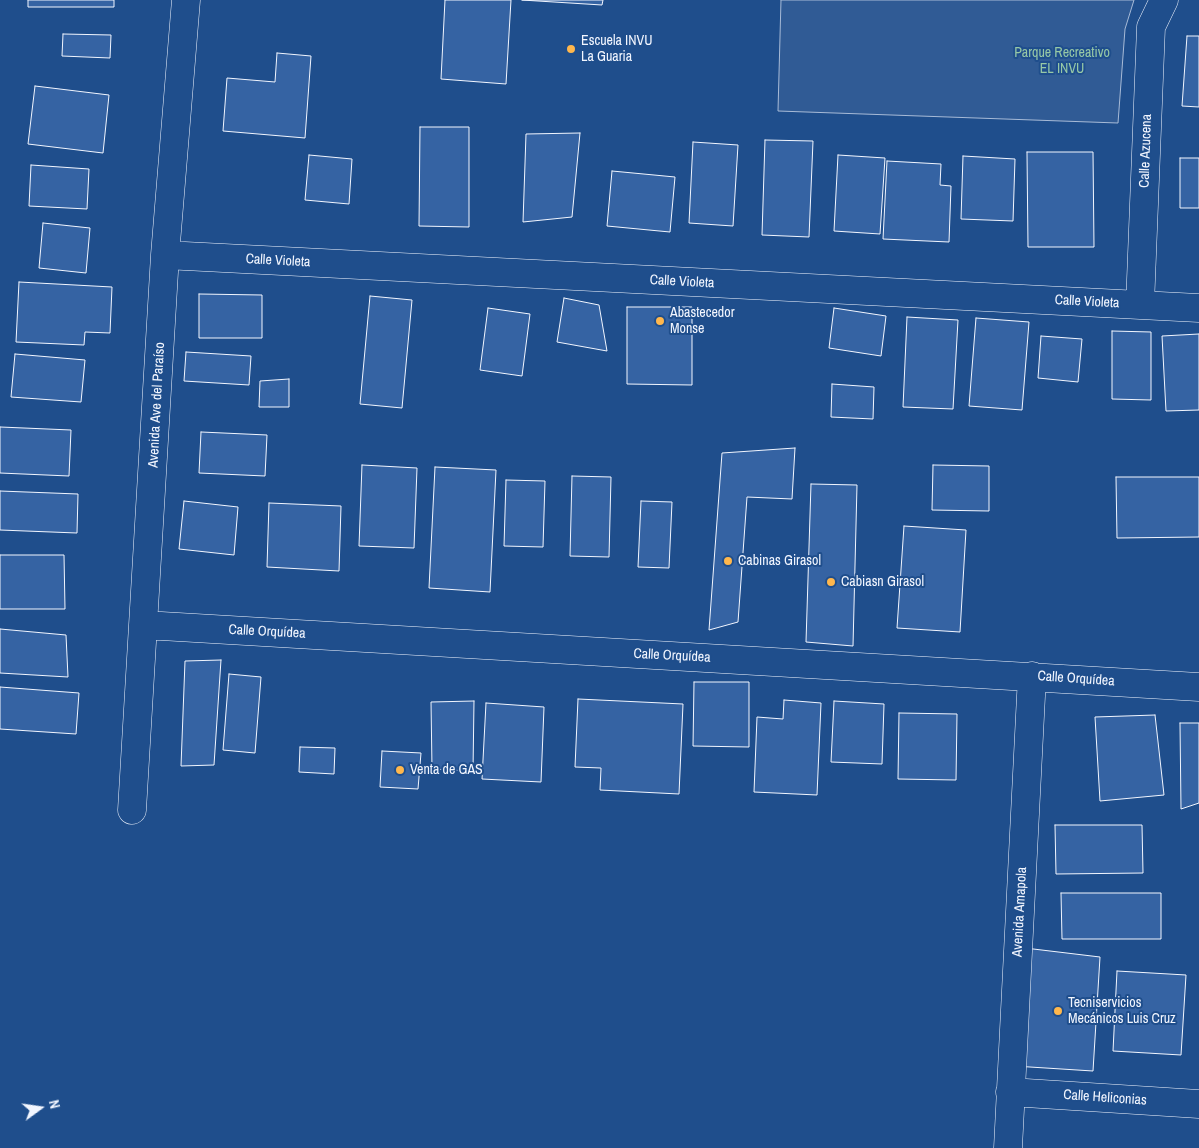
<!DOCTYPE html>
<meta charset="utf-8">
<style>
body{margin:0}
#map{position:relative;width:1199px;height:1148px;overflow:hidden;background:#1f4e8c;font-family:"Archivo Narrow",sans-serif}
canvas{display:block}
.north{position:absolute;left:15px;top:1083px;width:50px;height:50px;-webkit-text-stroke:4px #1f4e8c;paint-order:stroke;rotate:76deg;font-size:14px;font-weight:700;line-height:20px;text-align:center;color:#f2f6ff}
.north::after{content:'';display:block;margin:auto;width:18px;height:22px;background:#f2f6ff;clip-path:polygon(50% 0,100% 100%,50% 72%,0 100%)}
</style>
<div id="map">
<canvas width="1199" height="1148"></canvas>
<div class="north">N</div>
</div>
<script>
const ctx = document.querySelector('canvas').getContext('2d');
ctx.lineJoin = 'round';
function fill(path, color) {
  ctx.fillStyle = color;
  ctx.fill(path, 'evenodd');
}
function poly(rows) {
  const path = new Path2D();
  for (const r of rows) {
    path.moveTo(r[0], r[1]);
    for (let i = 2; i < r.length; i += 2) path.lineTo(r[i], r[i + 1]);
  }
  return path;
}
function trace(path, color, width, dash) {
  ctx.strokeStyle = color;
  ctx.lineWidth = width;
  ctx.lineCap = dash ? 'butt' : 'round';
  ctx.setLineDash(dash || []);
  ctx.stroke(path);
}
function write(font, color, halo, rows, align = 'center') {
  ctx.font = font + ' "Archivo Narrow",sans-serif';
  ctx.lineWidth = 4;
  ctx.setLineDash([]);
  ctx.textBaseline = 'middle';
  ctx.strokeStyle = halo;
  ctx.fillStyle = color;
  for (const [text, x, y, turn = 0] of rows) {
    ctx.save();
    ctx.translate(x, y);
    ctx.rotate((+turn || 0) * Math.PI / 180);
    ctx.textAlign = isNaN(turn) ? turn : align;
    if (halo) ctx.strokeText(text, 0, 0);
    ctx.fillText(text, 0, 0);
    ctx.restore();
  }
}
const built = poly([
 [781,0,1134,0,1125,29,1118,123,778,111,781,0]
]);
fill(built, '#305b95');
trace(built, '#a8bbd7', 1);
const building = poly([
 [28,0,114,0,114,7,28,7,28,0],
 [445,0,511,0,506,84,441,79,445,0],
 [522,0,603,0,602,5,522,0],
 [63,34,111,35,110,58,62,56,63,34],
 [1187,36,1199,36,1199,107,1182,106,1187,36],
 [277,53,311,56,305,138,223,131,227,78,275,82,277,53],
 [35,86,109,95,103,153,28,144,35,86],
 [420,127,469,127,469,227,419,226,420,127],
 [580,133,572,217,523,222,526,134,580,133],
 [765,140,813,141,809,237,762,235,765,140],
 [693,142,738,145,733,226,689,223,693,142],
 [1027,152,1093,152,1094,247,1028,247,1027,152],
 [309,155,352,159,349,204,305,200,309,155],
 [838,155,885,158,880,234,834,231,838,155],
 [963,156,1015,159,1013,221,961,219,963,156],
 [1180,158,1199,158,1199,208,1180,208,1180,158],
 [887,161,941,164,940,185,951,186,949,242,883,239,887,161],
 [31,165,89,169,87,209,29,206,31,165],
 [612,171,675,177,670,232,607,226,612,171],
 [43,223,90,228,86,273,39,268,43,223],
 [19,282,112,287,110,333,85,332,84,345,16,342,19,282],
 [199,294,262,295,262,338,199,338,199,294],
 [370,296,412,300,402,408,360,404,370,296],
 [564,298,599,305,607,351,557,342,564,298],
 [627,307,692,307,692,385,627,384,627,307],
 [488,308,530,314,522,376,480,370,488,308],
 [834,308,886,316,881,356,829,348,834,308],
 [907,317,958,320,953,409,903,407,907,317],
 [976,318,1029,322,1022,410,969,406,976,318],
 [1112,331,1151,332,1151,400,1112,399,1112,331],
 [1199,334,1199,410,1166,411,1162,336,1199,334],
 [1041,336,1082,339,1078,382,1038,378,1041,336],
 [186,352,251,356,249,385,184,381,186,352],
 [15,354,85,360,81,402,11,397,15,354],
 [289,379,289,407,259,407,260,381,289,379],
 [832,384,874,387,873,419,831,417,832,384],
 [0,427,71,430,69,476,0,473,0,427],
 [201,432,267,435,265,476,199,473,201,432],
 [795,448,792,499,747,497,738,622,709,630,722,453,795,448],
 [362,465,417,468,414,548,359,546,362,465],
 [933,465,989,466,989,511,932,510,933,465],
 [435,467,496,470,490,592,429,588,435,467],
 [572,476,611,477,609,557,570,556,572,476],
 [1116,477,1199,477,1199,537,1117,538,1116,477],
 [506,480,545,481,543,547,504,546,506,480],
 [811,484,857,485,853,646,806,642,811,484],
 [0,491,78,494,77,533,0,530,0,491],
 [184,501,238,507,234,555,179,549,184,501],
 [641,501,672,502,669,568,638,567,641,501],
 [269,503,341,506,339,571,267,567,269,503],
 [904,526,966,530,960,632,897,628,904,526],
 [0,555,64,555,65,609,0,609,0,555],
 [0,629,66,635,68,677,0,673,0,629],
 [221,660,214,765,181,766,185,661,221,660],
 [229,674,261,677,255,753,223,750,229,674],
 [694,682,749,682,749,747,693,746,694,682],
 [0,687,79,693,76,734,0,729,0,687],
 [578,699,683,704,679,794,600,790,601,768,575,767,578,699],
 [784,700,821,703,817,795,754,792,757,717,783,719,784,700],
 [474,701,473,771,432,769,431,702,474,701],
 [834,701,884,704,882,764,831,762,834,701],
 [486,703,544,707,541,782,482,779,486,703],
 [899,713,957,714,956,780,898,779,899,713],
 [1155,715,1164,795,1100,801,1095,717,1155,715],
 [1180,723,1199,723,1199,803,1181,809,1180,723],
 [300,747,335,748,334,774,299,772,300,747],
 [382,751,421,753,418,789,380,787,382,751],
 [1055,825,1142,825,1143,873,1056,874,1055,825],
 [1061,893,1161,893,1161,939,1062,939,1061,893],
 [1025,948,1100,957,1093,1071,1014,1066,1025,948],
 [1117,971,1186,975,1181,1055,1113,1051,1117,971]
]);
fill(building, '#3563a3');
trace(building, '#f2f6ff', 1);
const minor = poly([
 [165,255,1199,308],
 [1140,305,1151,27,1164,0],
 [144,625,1199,687],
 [132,810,165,255,186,0],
 [1010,1092,1199,1104],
 [1008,1148,1032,676]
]);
trace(minor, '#f2f6ff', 29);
trace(minor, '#1f4e8c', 28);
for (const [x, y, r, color] of [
 [571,49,5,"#ffb74d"],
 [660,321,5,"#ffb74d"],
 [728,561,5,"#ffb74d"],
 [831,582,5,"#ffb74d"],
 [400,770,5,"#ffb74d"],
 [1058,1011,5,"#ffb74d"]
]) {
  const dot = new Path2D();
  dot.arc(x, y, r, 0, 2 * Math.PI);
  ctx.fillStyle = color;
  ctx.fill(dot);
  trace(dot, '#1f4e8c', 2);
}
write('14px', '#f2f6ff', '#1f4e8c', [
 ["Escuela INVU",581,41],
 ["La Guaria",581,57],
 ["Abastecedor",670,313],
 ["Monse",670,329],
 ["Cabinas Girasol",738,561],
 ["Cabiasn Girasol",841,582],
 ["Venta de GAS",410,770],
 ["Tecniservicios",1068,1003],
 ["Mecánicos Luis Cruz",1068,1019]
], 'left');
write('14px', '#97c8a6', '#1f4e8c', [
 ["Parque Recreativo",1062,53],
 ["EL INVU",1062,69]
]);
write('14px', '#f2f6ff', '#1f4e8c', [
 ["Calle Azucena",1146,151,-88],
 ["Calle Violeta",278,261,3],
 ["Calle Violeta",682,282,3],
 ["Calle Violeta",1087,302,3],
 ["Avenida Ave del Paraíso",157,405,-87],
 ["Calle Orquídea",267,632,3],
 ["Calle Orquídea",672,656,3],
 ["Calle Orquídea",1076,679,4],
 ["Avenida Amapola",1020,912,-87],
 ["Calle Heliconias",1105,1098,4]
]);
</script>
